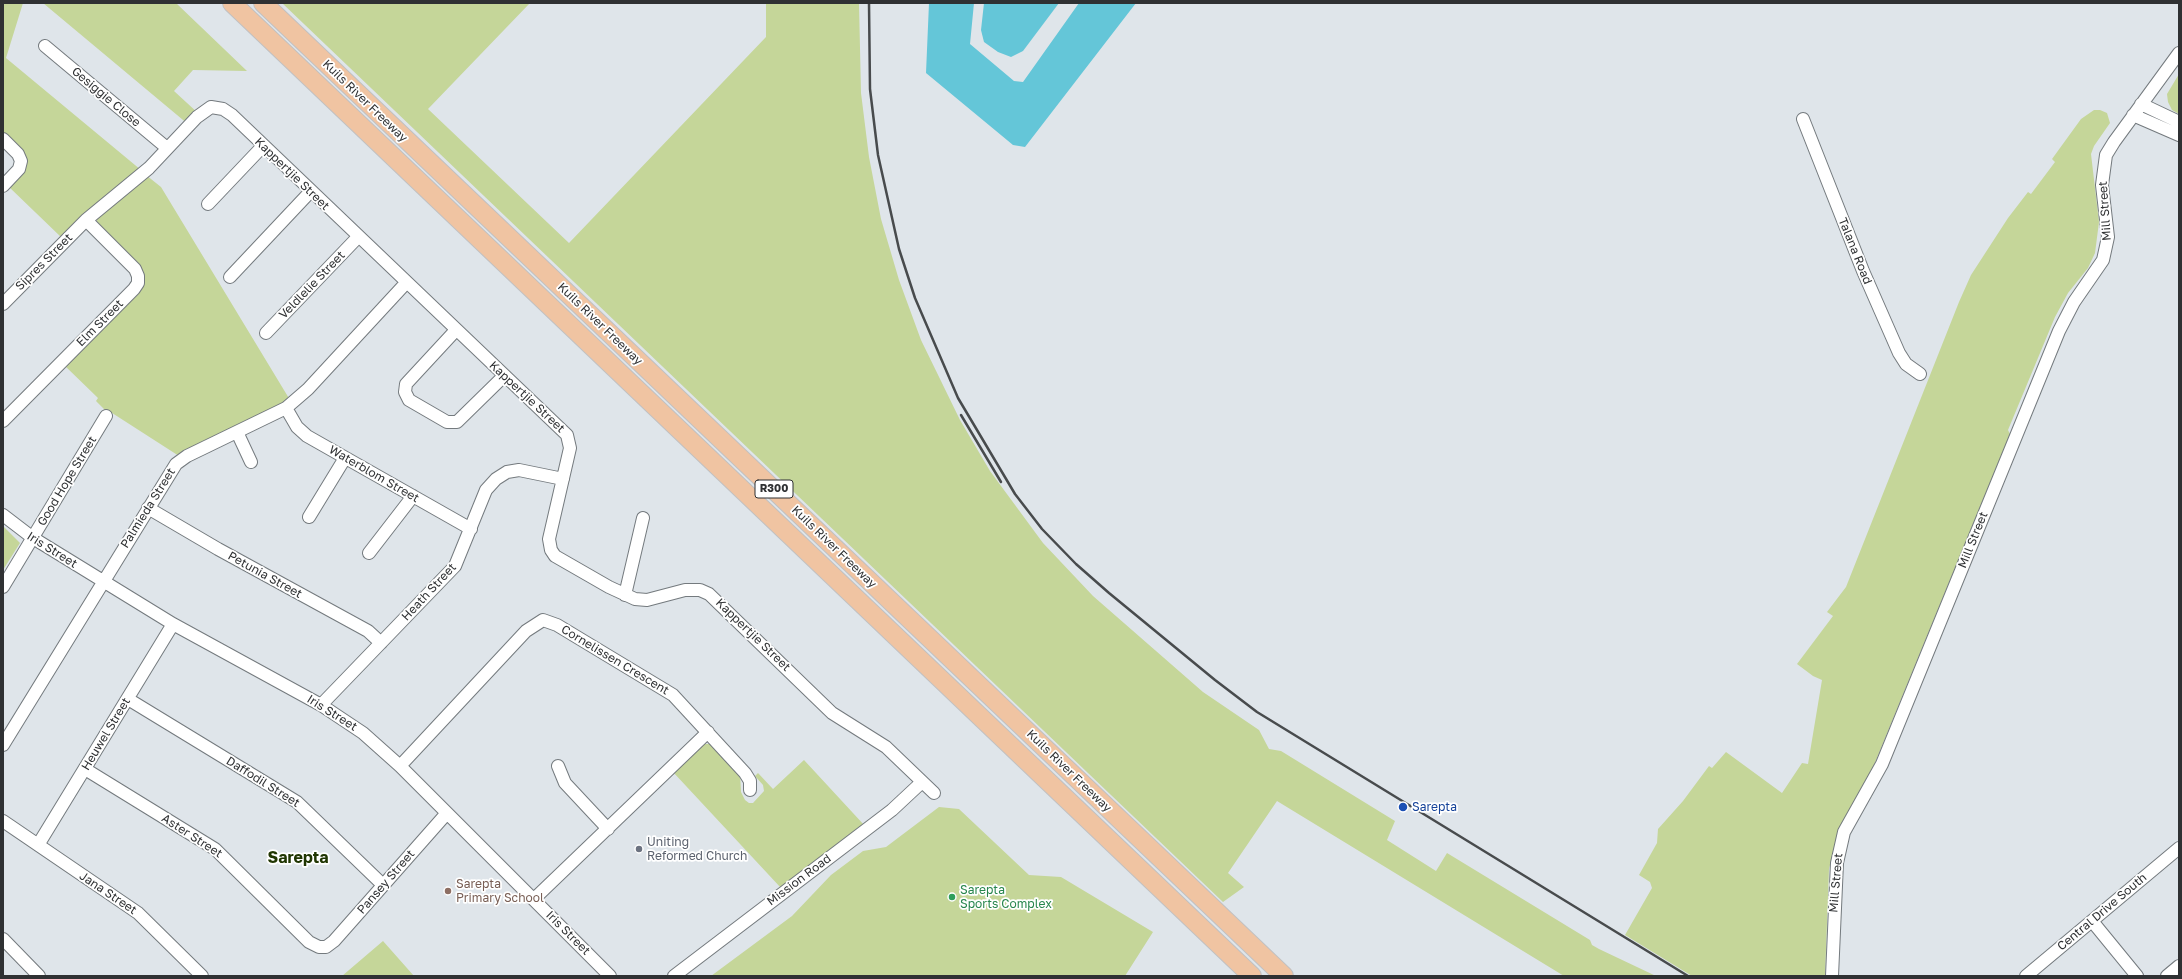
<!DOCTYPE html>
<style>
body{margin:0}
#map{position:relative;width:2182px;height:979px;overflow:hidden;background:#dfe5ea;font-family:"Golos Text",sans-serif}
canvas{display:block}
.frame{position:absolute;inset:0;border:4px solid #2f3133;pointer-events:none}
</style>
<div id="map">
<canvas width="2182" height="979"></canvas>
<div class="frame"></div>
</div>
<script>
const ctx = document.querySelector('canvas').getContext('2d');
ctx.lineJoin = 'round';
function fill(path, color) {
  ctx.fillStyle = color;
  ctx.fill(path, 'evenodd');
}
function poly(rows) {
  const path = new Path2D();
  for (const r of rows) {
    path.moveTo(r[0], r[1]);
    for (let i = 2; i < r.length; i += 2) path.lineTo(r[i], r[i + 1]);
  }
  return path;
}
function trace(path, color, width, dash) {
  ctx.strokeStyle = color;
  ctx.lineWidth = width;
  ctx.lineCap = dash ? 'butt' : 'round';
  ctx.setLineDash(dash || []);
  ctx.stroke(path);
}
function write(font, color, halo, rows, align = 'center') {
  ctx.font = font + ' "Golos Text",sans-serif';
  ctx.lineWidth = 3.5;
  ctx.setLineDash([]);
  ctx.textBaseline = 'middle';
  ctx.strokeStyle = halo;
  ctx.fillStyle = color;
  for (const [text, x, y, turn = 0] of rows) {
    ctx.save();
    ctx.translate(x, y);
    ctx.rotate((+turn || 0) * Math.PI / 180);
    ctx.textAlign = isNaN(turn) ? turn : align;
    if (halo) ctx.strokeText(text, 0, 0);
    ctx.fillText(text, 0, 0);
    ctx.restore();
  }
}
fill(poly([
 [3,3,23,3,6,58,141,170,62,238,8,186,23,165,3,134],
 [43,3,176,3,247,71,193,70,174,91,199,114,189,125],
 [282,3,530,3,428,109,569,243,766,37,766,3,859,3,861,93,869,157,881,219,899,280,921,340,960,420,990,471,1043,543,1093,596,1203,692,1259,730,1269,749,1281,751,1395,821,1387,840,1436,871,1447,853,1590,940,1592,945,1599,949,1656,976,1564,976,1277,801,1228,873,1244,887,1223,902],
 [2179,74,2179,114,2172,110,2168,102,2167,94],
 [2094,110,2100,110,2107,113,2110,123,2094,146,2091,154,2099,222,2095,253,2088,268,2068,293,2055,317,2008,430,2010,434,1874,765,1839,829,1829,869,1825,976,1692,976,1625,935,1652,888,1650,882,1639,875,1657,843,1658,829,1683,801,1709,766,1712,768,1726,752,1782,793,1802,763,1808,764,1822,680,1813,676,1797,664,1833,616,1827,612,1846,587,1959,302,1971,275,2008,218,2028,192,2031,194,2055,162,2052,159,2081,119],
 [146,175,161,187,290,400,179,456,109,411,108,413,96,401,98,398,64,365,141,283,97,223,97,219,98,216],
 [3,526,20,543,3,570],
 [703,744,710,744,740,773,741,792,745,800,749,803,753,803,764,791,763,785,755,776,758,773,773,789,804,760,865,826,781,888,673,772],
 [939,807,959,809,1029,875,1061,877,1153,932,1125,976,711,976,792,916,831,875,863,851,886,847],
 [383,941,414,976,342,976]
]), '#c5d699');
fill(poly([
 [929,3,974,3,970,44,1014,81,1023,82,1079,3,1136,3,1025,147,1013,145,926,73],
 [984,3,1059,3,1023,51,1011,57,998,52,984,42,981,30]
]), '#64c6d8');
const minor = poly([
 [45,46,167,148],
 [2141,104,2179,122],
 [2133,115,2179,135],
 [1803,119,1863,271,1899,353,1906,364,1920,374],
 [3,139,18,154,21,161,19,169,3,186],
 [208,204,263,146],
 [230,277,311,191],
 [3,304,86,220,149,168,197,117,211,107,223,109,232,115,567,435,570,448,549,539,551,550,555,556,609,587,635,599,647,600,685,590,700,590,709,594,832,713,886,747,934,793],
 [456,330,406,384,405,392,409,400,447,422,457,422,504,376],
 [266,333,358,237],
 [286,408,297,427,307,436,471,529],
 [3,421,134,289,138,283,138,276,135,269,86,220],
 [237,432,251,462],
 [148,508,218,549,368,631,381,643],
 [3,515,33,538,173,624,321,705,363,733,400,766,610,976],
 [309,517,345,458],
 [369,553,413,496],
 [3,587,106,416],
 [625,595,643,518],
 [128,699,297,802,383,885],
 [321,705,455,566,486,490,496,479,507,472,519,470,563,479],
 [3,745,176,464,187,456,286,408,308,389,406,283],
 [400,766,526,631,543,620,557,625,673,695,745,773,750,781,750,790],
 [558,766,565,783,608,829],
 [85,769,215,849,309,942,319,947,326,947,334,941,447,813],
 [3,821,138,913,202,976],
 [38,845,173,624],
 [534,899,708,732],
 [2092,921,2137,976],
 [3,939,39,976],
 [674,976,892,810,922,782],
 [1832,976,1837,863,1844,832,1882,764,2059,331,2074,302,2103,260,2108,237,2102,185,2106,155,2114,142,2179,53],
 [2026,976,2179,848],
 [2167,976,2179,966]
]);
const highway = poly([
 [232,3,1252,976],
 [263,3,1284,976]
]);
trace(minor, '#747a7e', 14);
trace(highway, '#c1c1c2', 20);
trace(minor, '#fff', 12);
trace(highway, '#f0c4a2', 18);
trace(poly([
 [869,3,870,89,878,155,899,249,915,298,958,398,1015,494,1042,529,1076,564,1109,593,1215,680,1257,712,1688,976],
 [961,415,1001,482]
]), '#484b4d', 2.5);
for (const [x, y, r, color] of [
 [1403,807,5,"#1a4fb4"],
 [639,849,4,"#6b7280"],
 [448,891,4,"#8d6e63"],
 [952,897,4,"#2e9e5b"]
]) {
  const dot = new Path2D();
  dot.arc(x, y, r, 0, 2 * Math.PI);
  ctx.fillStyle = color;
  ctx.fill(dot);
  trace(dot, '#fff', 1.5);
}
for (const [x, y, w] of [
 [774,489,38]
]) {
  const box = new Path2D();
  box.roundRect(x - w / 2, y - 9, w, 18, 3);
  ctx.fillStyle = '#fff';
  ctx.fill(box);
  trace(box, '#2f3133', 1);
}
write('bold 11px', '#2f3133', null, [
 ["R300",774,489]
]);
write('12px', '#2f3133', '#fff', [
 ["Gesiggie Close",106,97,40],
 ["Kuils River Freeway",365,101,44],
 ["Kappertjie Street",292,174,44],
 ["Mill Street",2105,211,-94],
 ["Talana Road",1855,251,68],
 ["Sipres Street",44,262,-45],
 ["Veldlelie Street",312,285,-46],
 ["Elm Street",100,323,-45],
 ["Kuils River Freeway",600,324,44],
 ["Kappertjie Street",527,397,43],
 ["Waterblom Street",374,474,30],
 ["Good Hope Street",67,481,-59],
 ["Palmieda Street",148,508,-58],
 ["Mill Street",1973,540,-68],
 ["Kuils River Freeway",834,547,44],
 ["Iris Street",52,550,32],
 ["Petunia Street",265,575,29],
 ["Heath Street",429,592,-47],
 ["Kappertjie Street",753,635,44],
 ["Cornelissen Crescent",615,660,31],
 ["Iris Street",332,713,32],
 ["Heuwel Street",106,734,-59],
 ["Kuils River Freeway",1069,771,44],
 ["Daffodil Street",263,782,32],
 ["Aster Street",192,836,33],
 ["Mission Road",799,880,-37],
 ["Pansey Street",386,882,-49],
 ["Mill Street",1836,883,-85],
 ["Jana Street",108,893,34],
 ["Central Drive South",2102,912,-40],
 ["Iris Street",568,933,45]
]);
write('12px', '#164399', '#fff', [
 ["Sarepta",1412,807]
], 'left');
write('12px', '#5b616d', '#fff', [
 ["Uniting",647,842],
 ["Reformed Church",647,856]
], 'left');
write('12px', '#785e54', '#fff', [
 ["Sarepta",456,884],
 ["Primary School",456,898]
], 'left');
write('12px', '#27864d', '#fff', [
 ["Sarepta",960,890],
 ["Sports Complex",960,904]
], 'left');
write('bold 16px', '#203602', '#fff', [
 ["Sarepta",298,858]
]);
</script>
